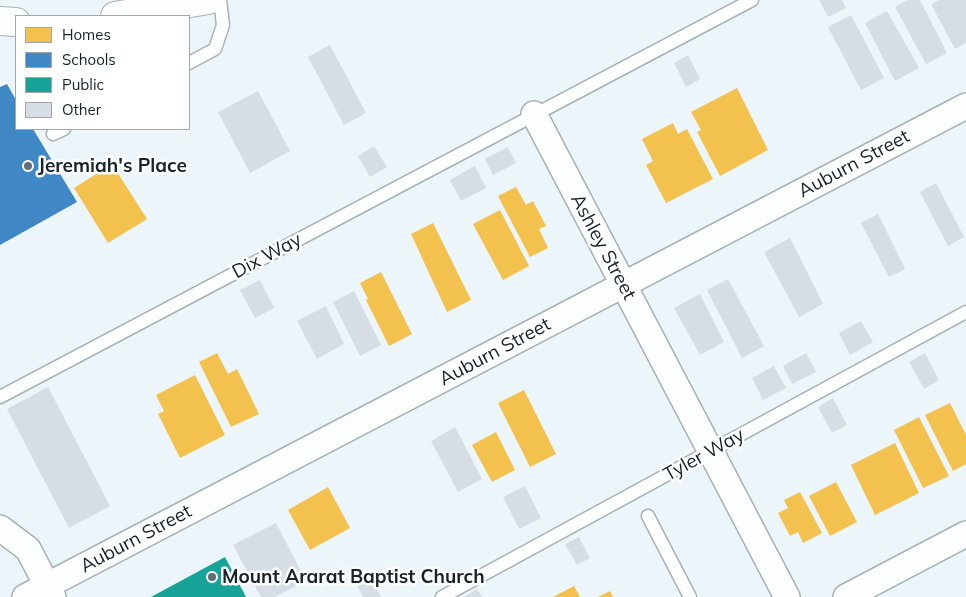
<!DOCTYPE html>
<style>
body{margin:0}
#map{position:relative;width:966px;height:597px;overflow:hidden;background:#ecf5f9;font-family:Mulish,sans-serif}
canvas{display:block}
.legend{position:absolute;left:15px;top:15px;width:175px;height:115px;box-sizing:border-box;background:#fff;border:1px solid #a2a7aa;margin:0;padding:6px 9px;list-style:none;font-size:15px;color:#16232b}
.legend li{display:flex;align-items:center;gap:10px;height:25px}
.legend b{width:25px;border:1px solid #a2a7aa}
</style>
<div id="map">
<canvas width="966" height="597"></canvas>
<ul class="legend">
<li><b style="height:14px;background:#f2c14e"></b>Homes</li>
<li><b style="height:14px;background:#3f88c5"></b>Schools</li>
<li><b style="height:14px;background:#17a398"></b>Public</li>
<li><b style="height:14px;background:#d6dde5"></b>Other</li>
</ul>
</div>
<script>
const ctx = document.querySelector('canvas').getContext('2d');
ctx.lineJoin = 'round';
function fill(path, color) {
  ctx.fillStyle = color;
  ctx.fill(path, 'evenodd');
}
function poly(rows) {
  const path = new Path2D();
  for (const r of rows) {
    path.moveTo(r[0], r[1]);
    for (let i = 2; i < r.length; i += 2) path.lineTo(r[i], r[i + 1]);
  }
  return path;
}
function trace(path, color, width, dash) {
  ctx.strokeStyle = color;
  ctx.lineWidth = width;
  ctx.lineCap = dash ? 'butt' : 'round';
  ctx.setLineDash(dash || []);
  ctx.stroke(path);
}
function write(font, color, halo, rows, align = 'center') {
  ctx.font = font + ' Mulish,sans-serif';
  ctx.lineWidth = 5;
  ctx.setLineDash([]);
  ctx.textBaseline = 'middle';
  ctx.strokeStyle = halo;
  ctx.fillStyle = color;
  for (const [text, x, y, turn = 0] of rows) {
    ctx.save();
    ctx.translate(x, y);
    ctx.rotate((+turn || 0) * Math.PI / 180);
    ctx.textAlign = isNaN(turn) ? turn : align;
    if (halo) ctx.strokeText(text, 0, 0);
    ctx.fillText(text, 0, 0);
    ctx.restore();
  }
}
fill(poly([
 [737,88,768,150,720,176,697,132,701,130,691,112],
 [673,123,678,134,687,129,713,179,666,203,646,165,653,161,642,139],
 [112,164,147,219,108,243,74,188],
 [516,187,526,205,533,201,546,226,539,229,548,248,530,257,498,196],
 [500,210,529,266,503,280,473,224],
 [433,223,471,300,447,312,411,234],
 [381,272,412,334,389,346,366,300,368,299,360,283],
 [217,353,228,374,237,369,259,414,231,427,199,362],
 [195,375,225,435,180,458,158,414,164,411,156,395],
 [524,390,556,454,530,467,498,403],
 [950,403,966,435,966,464,953,471,925,415],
 [919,417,949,476,923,488,894,430],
 [496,432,515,470,492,482,472,445],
 [895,443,919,493,875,515,851,465],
 [836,482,857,522,830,536,809,496],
 [328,487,350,528,310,550,288,510],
 [800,492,822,533,803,543,798,532,790,536,778,513,788,508,784,500],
 [574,586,580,597,553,597],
 [610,591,613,597,598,597]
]), '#f2c14e');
fill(poly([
 [7,84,16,100,16,129,33,129,77,202,0,245,0,87]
]), '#3f88c5');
fill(poly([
 [225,557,246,597,151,597]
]), '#17a398');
fill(poly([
 [819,0,842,0,846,8,828,17],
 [908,0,920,0,947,53,926,64,895,7],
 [939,0,966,0,966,43,955,49,931,4],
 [887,11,919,68,895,81,865,23],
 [851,15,884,78,861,90,828,27],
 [330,45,366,113,344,125,308,57],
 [688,55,700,79,686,87,674,63],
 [258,91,290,151,250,173,218,112],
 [374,146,387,167,370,177,358,156],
 [508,147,516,163,493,175,485,159],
 [475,166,486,188,461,201,450,180],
 [936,183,964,237,948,246,920,192],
 [878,214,905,269,889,277,861,223],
 [790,238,823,304,799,317,764,252],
 [728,279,764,346,742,358,707,290],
 [260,280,274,308,255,318,240,290],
 [354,291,381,345,360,356,333,302],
 [700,294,724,342,700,355,674,308],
 [326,306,344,344,317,359,297,321],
 [861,321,873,342,850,355,839,333],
 [806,353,816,372,792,384,783,366],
 [925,353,939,380,924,389,909,362],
 [774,366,786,388,763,400,752,378],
 [48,387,110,506,69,528,7,409],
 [833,398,847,425,832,433,818,407],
 [455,427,482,479,458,492,431,441],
 [525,486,541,518,519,529,503,497],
 [276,523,306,581,275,597,261,597,233,545],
 [579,537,590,558,577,565,565,544],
 [370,577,381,597,363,597,356,584],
 [477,589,482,597,464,597]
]), '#d6dde5');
const lane = poly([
 [189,63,215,49,223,25,220,0],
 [53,134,64,129],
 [0,397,752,0],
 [648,516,690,597],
 [442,597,966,312]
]);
const street = poly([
 [534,114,787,597],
 [0,528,28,549,53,597],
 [25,597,966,106],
 [846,597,966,534]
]);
const secondary = poly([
 [115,16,208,0],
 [0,21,16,22]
]);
trace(lane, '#a7b1b6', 15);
trace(street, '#a7b1b6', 28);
trace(secondary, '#a7b1b6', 30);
trace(lane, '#fcfefe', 12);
trace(street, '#fcfefe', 25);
trace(secondary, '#fcfefe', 28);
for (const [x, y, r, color] of [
 [28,166,5,"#616c73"],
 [212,577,5,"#616c73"]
]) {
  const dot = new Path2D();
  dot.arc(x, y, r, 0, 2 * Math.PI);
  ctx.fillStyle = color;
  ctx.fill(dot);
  trace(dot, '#fff', 2);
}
write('19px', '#16232b', '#fff', [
 ["Auburn Street",854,164,-28],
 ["Ashley Street",603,247,62],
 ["Dix Way",267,256,-28],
 ["Auburn Street",495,352,-28],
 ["Tyler Way",704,455,-29],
 ["Auburn Street",136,539,-28]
]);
write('bold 19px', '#16232b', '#fff', [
 ["Jeremiah's Place",38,166],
 ["Mount Ararat Baptist Church",222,577]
], 'left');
</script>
